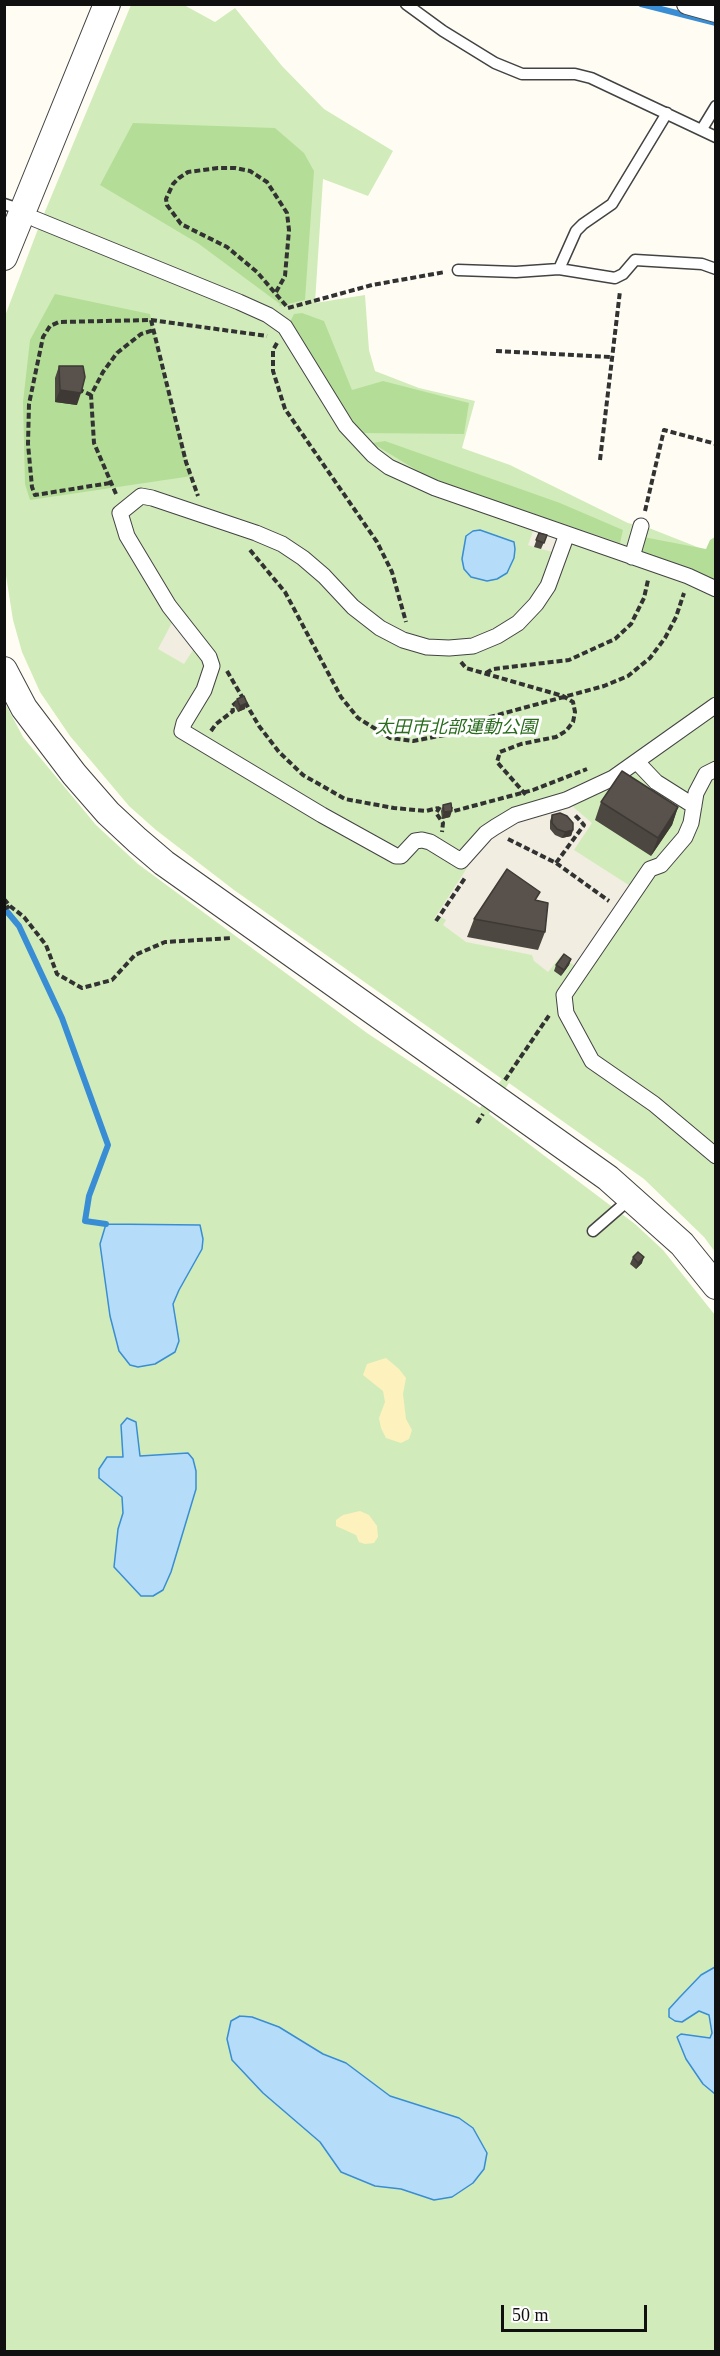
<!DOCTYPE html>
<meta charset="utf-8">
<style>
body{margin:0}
#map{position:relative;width:720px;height:2356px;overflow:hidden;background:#fffdf3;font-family:"Times New Roman",serif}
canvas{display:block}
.frame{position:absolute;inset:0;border:6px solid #101010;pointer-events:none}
.scale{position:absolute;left:501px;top:2305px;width:146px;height:27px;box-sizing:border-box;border:3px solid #101010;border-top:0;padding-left:8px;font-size:18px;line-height:21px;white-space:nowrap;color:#101010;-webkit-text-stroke:4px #fff;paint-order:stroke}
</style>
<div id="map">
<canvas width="720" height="2356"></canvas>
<div class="frame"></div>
<div class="scale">50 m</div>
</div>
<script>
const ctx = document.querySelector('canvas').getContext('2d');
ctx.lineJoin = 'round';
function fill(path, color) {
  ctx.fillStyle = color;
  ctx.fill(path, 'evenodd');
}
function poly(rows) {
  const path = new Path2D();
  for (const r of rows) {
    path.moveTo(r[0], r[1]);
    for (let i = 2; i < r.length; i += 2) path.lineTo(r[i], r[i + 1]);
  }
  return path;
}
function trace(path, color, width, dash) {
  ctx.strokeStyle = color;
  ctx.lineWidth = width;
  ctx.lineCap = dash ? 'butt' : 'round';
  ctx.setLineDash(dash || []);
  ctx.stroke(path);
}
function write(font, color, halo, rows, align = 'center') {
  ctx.font = font + ' "Times New Roman","Noto Sans JP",serif';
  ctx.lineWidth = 6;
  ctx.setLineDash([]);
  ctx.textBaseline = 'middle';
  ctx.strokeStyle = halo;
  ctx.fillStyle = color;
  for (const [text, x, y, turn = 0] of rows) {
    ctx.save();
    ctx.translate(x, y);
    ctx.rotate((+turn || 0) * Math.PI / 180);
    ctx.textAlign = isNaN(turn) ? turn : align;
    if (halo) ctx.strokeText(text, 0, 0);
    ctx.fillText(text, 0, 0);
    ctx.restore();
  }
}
fill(poly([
 [131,5,184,5,215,22,235,8,282,66,324,109,393,151,368,196,323,179,315,303,365,295,369,350,375,371,419,388,475,401,462,448,510,465,628,523,649,528,715,554,715,1252,704,1237,644,1179,509,1083,489,1114,635,1224,663,1250,715,1315,715,2351,5,2351,4,701,23,737,96,825,138,864,367,1033,480,1108,502,1079,234,890,156,830,129,806,70,736,40,692,22,652,13,620,4,563,5,316,41,221]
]), '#d1ecba');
fill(poly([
 [133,123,275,128,304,153,314,171,305,300,279,306,280,304,199,244,100,185],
 [55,294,150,314,186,462,192,476,30,500,25,484,23,402,30,340],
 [302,313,324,321,352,390,383,381,469,403,464,434,361,433,335,400,288,326,294,314],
 [385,441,560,503,623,530,620,543,431,479,372,443],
 [638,536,706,549,710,540,715,537,715,588,634,555]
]), '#b4de98');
fill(poly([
 [386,1358,399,1369,406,1378,403,1394,406,1419,412,1430,409,1439,401,1443,386,1438,381,1428,379,1418,385,1402,383,1391,363,1375,367,1364],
 [360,1511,369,1515,377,1526,378,1537,374,1543,365,1544,359,1542,356,1535,336,1526,336,1520,343,1515]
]), '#fdf2bd');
fill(poly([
 [536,523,567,534,553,552,541,549,544,542,537,539,534,547,528,545],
 [176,615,197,644,184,664,158,649],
 [571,805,592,823,574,850,635,889,575,966,561,956,548,972,534,961,532,955,466,942,443,925,446,920,441,917,438,922,434,919,467,868,461,861,495,827]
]), '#f1ede0');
const water = poly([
 [480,530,514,542,515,549,514,558,507,573,497,579,487,581,471,577,464,569,462,559,466,536,473,531,480,530],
 [106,1224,200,1225,203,1239,202,1249,179,1290,173,1304,179,1341,175,1352,155,1364,138,1367,130,1365,119,1351,110,1316,100,1244,106,1224],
 [127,1418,136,1422,140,1456,188,1453,193,1459,196,1471,196,1489,171,1572,163,1590,153,1596,141,1596,114,1567,118,1529,123,1513,122,1497,99,1478,99,1469,107,1457,123,1457,121,1425,127,1418],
 [715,1967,715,2094,703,2084,686,2059,677,2037,681,2034,710,2038,712,2033,709,2015,699,2011,682,2022,675,2021,669,2017,669,2009,679,1998,701,1975,715,1967],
 [240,2016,252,2017,279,2027,323,2054,346,2063,390,2096,459,2118,473,2128,487,2153,484,2169,473,2183,452,2197,434,2200,401,2189,375,2186,341,2172,320,2142,263,2093,232,2060,227,2039,231,2021,240,2016]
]);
fill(water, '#b5dcf9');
trace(water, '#398dd4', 1.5);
trace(poly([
 [641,4,716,23],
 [4,908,19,926,62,1018,108,1145,89,1196,85,1221,106,1224]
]), '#398dd4', 6);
const service = poly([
 [406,4,443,31,495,63,522,74,575,74,591,78,716,137],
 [702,129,716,106],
 [4,204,22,210],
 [559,269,576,231,583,224,612,204,667,113],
 [458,270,516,272,559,269,615,278,623,274,635,260,702,264,716,269],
 [593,1231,631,1198]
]);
const pedestrian = poly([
 [35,219,239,302,268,315,285,327,346,426,373,455,389,467,435,488,688,576,716,589],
 [567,534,548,586,536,604,518,623,497,636,473,646,449,648,427,647,403,640,380,628,353,607,324,576,303,558,282,544,256,533,152,498,141,496,120,513,127,536,169,606,209,657,212,666,204,690,184,723,182,731,322,815,396,856,401,856,415,841,422,840,430,842,461,861,486,833,495,827,515,815,566,800,613,778,716,705],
 [632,557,641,526],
 [637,762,656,782,694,806],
 [716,769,706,774,696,793,691,823,685,837,661,865,650,869,564,995,566,1013,592,1061,654,1104,716,1156]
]);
const minor = poly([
 [687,4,716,12]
]);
const tertiary = poly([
 [4,257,107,4],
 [4,670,24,708,74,774,108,813,137,840,164,863,608,1178,682,1244,716,1286]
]);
trace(service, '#434343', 13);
trace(pedestrian, '#434343', 17);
trace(minor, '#434343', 22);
trace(tertiary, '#434343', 28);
trace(poly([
 [276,292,285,276,289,230,287,213,267,182,250,171,235,168,218,168,188,172,179,178,173,184,166,199,167,205,181,224,227,247,257,272,288,308],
 [288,308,372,285,445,272],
 [151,320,186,462,198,496],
 [277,343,273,350,273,371,285,409,377,542,392,572,406,622],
 [496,351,611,357],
 [78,389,91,395],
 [600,460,620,291],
 [110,483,35,495,32,487,28,444,29,404,43,337,50,326,59,322,151,320,267,336],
 [116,494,94,443,91,395,103,372,117,353,141,334,154,330],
 [645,511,664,430,716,444],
 [250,550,285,592,341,697,358,718,390,738,413,741,450,734,490,717,604,686,628,676,650,658,665,638,676,617,684,593],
 [461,662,466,668,563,696,573,702,575,712,573,722,566,731,556,737,521,744,500,752,497,762,526,795],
 [227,671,259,726,279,752,303,775,345,799,394,808,426,811,438,808],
 [486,673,493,669,569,660,615,639,631,624,644,598,648,580],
 [211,731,216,724,233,711,232,706,238,701],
 [447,806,454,811,533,790,587,769],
 [440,807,436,813,443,823,442,832],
 [508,839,556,863,609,901],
 [556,863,584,825,574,814],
 [4,899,10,906,24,917,46,945,57,974,82,988,112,980,135,955,165,942,232,938],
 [4,909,10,906],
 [436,921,465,878],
 [505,1080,550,1014],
 [477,1123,483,1114]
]), '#323232', 4, [6, 3]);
trace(service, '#fff', 10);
trace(pedestrian, '#fff', 15);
trace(minor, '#fff', 20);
trace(tertiary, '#fff', 26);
fill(poly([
 [59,366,77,405,55,402,55,378],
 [539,533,547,535,541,549,534,547],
 [237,699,245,709,238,712,234,705],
 [601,802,678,807,672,825,651,856,595,820],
 [443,805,450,817,442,819,441,811],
 [552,815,573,830,571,836,562,838,555,835,550,829,550,821],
 [537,900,545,932,538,950,467,937,474,919],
 [571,959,569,965,561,976,554,971,556,965],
 [633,1257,642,1263,636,1269,630,1264]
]), '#4d4741');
fill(poly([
 [60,390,81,393,77,405,55,402],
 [247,703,245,709,238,712,240,706],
 [678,807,672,825,651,856,658,838],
 [452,811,450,817,442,819,444,812],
 [573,830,571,836,562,838,565,832],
 [571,959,569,965,561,976,564,970],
 [644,1257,642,1263,636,1269,638,1263]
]), '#3e3935');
const building = poly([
 [59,366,83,366,85,377,81,393,60,390,59,366],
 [539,533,547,535,544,543,536,540,539,533],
 [244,696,247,703,240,706,237,699,244,696],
 [622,771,678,807,658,838,601,802,622,771],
 [451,803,452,811,444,812,443,805,451,803],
 [560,813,567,816,573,823,573,830,565,832,557,829,552,823,552,815,560,813],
 [507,869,540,892,535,900,548,903,545,932,474,919,507,869],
 [564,954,571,959,564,970,556,965,564,954],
 [638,1252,644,1257,638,1263,633,1257,638,1252]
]);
fill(building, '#59524c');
trace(building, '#3e3935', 1.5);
write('italic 18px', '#286c1c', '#fff', [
 ["太田市北部運動公園",456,728]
]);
</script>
